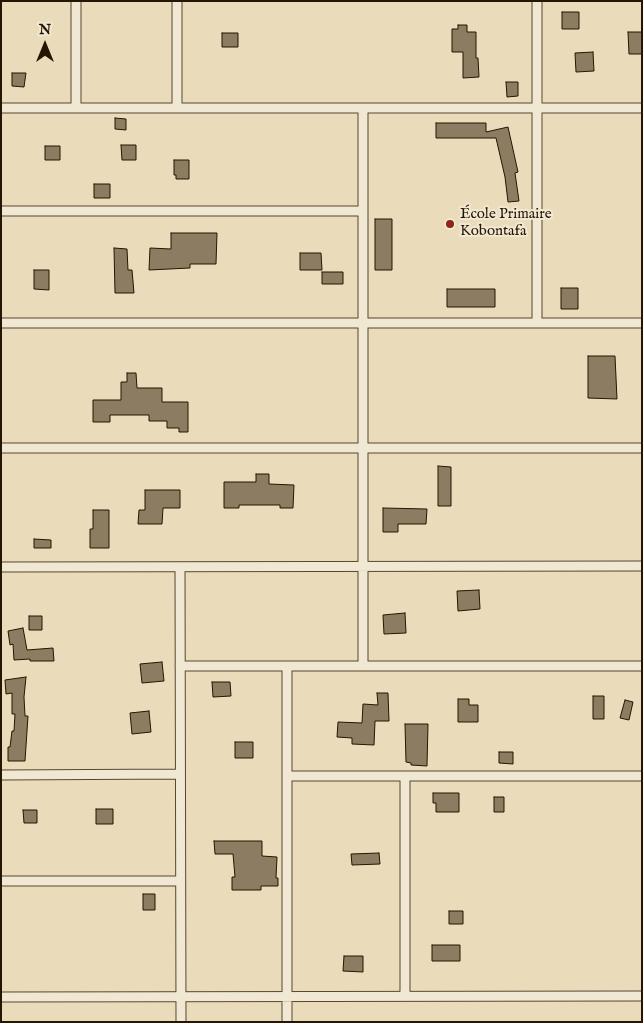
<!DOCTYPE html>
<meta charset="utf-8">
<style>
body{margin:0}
#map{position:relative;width:643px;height:1023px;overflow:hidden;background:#eadcbb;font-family:"IM FELL English",serif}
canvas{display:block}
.frame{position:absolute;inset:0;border:2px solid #261500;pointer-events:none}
.north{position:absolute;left:20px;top:20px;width:50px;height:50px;-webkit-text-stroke:4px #f1e8d3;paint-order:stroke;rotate:0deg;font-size:14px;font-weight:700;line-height:20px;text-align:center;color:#261500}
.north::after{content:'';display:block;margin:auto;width:18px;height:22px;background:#261500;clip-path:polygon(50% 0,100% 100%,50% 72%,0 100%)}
</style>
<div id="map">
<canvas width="643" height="1023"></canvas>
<div class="frame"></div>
<div class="north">N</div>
</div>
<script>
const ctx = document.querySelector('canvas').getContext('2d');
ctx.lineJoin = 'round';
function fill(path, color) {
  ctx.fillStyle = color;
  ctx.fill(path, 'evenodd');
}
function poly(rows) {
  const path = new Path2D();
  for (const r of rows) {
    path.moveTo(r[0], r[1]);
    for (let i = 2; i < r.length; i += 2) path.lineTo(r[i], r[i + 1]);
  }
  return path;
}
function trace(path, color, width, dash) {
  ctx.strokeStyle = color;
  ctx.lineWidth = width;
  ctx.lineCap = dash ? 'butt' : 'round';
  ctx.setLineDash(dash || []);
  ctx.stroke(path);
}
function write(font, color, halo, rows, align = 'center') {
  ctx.font = font + ' "IM FELL English",serif';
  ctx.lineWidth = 4;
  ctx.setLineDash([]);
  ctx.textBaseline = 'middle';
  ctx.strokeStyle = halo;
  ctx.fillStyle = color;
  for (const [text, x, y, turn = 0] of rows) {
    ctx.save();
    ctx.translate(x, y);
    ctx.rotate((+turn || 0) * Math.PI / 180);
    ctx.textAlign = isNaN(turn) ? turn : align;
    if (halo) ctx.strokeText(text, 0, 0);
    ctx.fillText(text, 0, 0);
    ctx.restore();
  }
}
const building = poly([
 [562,12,579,12,579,29,562,29,562,12],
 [458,25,467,25,467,32,476,32,476,58,478,58,479,77,463,78,463,52,452,52,452,29,458,29,458,25],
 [628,32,642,32,642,54,629,54,628,32],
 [222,33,238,33,238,47,222,47,222,33],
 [593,52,594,71,576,72,575,53,593,52],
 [12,73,26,73,24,87,12,86,12,73],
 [506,82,518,82,518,96,507,97,506,82],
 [115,118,126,119,126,130,115,129,115,118],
 [436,123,486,123,486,132,508,127,518,172,515,173,519,201,508,202,505,177,496,138,436,138,436,123],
 [121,145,136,145,136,160,122,160,121,145],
 [45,146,60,146,60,160,45,160,45,146],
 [174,160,189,160,189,179,176,179,176,175,174,175,174,160],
 [94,184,110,184,110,198,94,198,94,184],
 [375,219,392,219,392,270,375,270,375,219],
 [171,233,217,233,216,264,190,264,190,268,149,270,150,248,171,249,171,233],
 [114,248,127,249,128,270,132,270,134,293,115,293,114,248],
 [300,253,321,253,322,270,300,270,300,253],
 [34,270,49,270,49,290,34,289,34,270],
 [322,272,343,272,343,284,322,284,322,272],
 [561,288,578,288,578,309,561,309,561,288],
 [447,289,495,289,495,307,447,307,447,289],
 [588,356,615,356,617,399,588,398,588,356],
 [127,373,136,373,137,388,162,388,162,402,188,402,188,432,179,432,179,428,167,428,167,421,149,421,149,415,110,415,110,422,93,422,93,400,121,400,121,382,127,382,127,373],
 [438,466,451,467,451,506,438,506,438,466],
 [256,474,269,474,269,484,294,485,293,508,280,508,280,505,239,505,239,508,224,508,224,482,256,482,256,474],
 [145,490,180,490,180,508,163,508,162,524,138,524,139,510,145,510,145,490],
 [383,508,427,509,426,524,398,524,398,532,383,532,383,508],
 [93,510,109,510,109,548,90,548,90,529,93,529,93,510],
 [34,539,51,540,51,548,34,548,34,539],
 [479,590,480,609,458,611,457,591,479,590],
 [405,613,406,633,384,634,383,615,405,613],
 [29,616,42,616,42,630,29,630,29,616],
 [23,628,27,650,53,648,54,661,30,661,30,659,14,660,13,644,10,645,8,631,23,628],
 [162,662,164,681,142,683,140,664,162,662],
 [26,677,24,697,25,716,28,716,25,761,8,761,8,747,10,747,12,731,14,731,15,714,12,714,12,693,6,694,5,680,26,677],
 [212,682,230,682,231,696,213,697,212,682],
 [377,693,388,693,389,721,375,721,374,745,352,744,352,738,337,737,338,722,362,723,363,704,378,705,377,693],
 [593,696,604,696,604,719,593,719,593,696],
 [458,699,469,699,469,705,478,705,478,722,458,722,458,699],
 [625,700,633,702,629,720,620,718,625,700],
 [149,711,151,732,132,734,130,713,149,711],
 [405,724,428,724,427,766,411,765,411,763,406,762,405,724],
 [235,742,253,742,253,758,235,758,235,742],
 [499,752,513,752,513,764,499,763,499,752],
 [433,793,459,793,459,812,436,812,436,803,433,803,433,793],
 [494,797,504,797,504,812,494,812,494,797],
 [96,809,113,809,113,824,96,824,96,809],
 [23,810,37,810,37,823,24,823,23,810],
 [214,841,262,841,262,856,277,857,276,878,278,878,278,886,261,886,261,890,232,890,232,877,235,877,233,854,215,854,214,841],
 [379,853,380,864,352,865,351,854,379,853],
 [143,894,155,894,155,910,143,910,143,894],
 [449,911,463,911,463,924,449,924,449,911],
 [432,945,460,945,460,961,432,961,432,945],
 [344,956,363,956,363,972,343,971,344,956]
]);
fill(building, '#8c7c61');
trace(building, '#261500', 1);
const street = poly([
 [76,1,76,108],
 [177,1,177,108],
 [537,1,537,323],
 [1,108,642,108],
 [363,108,363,666],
 [1,211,363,211],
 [1,323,642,323],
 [1,448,642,448],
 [1,567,642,566],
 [180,567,181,1022],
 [180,666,642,666],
 [287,666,287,1022],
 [1,775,180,774],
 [287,776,642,776],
 [405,776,405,996],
 [1,881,180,881],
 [1,997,642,996]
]);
trace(street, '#57472f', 11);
trace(street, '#f1e8d3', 9);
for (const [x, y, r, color] of [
 [450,224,5,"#8f2418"]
]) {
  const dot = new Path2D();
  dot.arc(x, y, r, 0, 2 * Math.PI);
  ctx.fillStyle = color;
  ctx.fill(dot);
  trace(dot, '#f1e8d3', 2);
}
write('15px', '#261500', '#f1e8d3', [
 ["École Primaire",460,215],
 ["Kobontafa",460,232]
], 'left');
</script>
